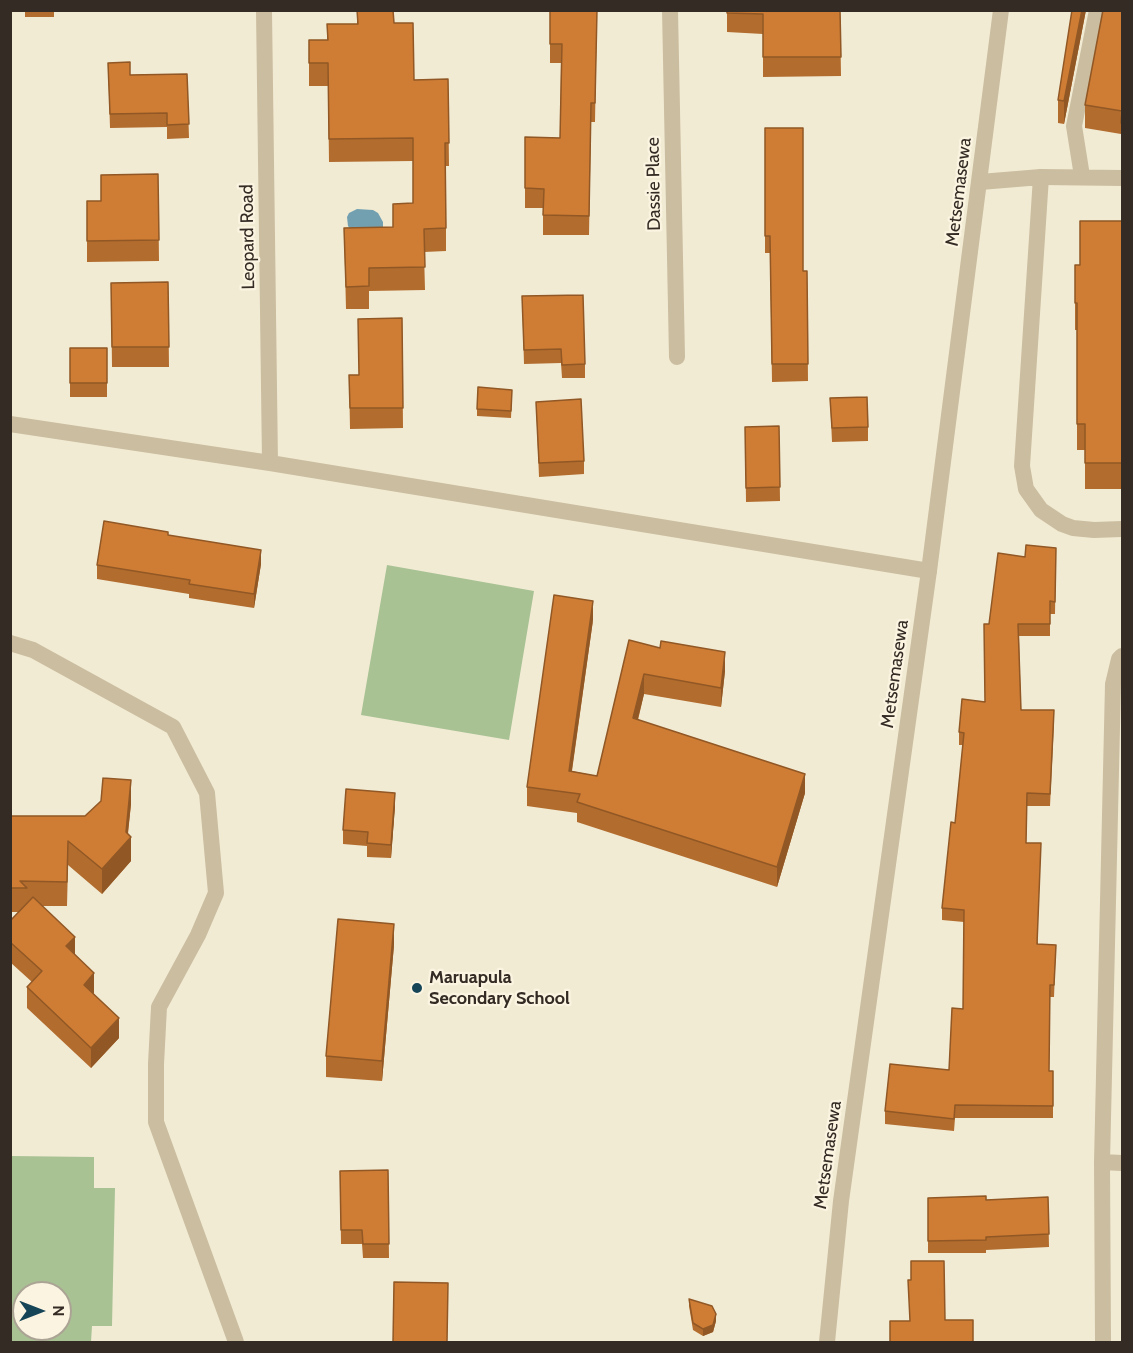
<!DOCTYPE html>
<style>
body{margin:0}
#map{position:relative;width:1133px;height:1353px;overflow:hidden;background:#f2ebd4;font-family:Cabin,sans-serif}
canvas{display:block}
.frame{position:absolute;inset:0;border:12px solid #342c24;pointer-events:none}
.north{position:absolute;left:12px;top:1281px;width:60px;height:60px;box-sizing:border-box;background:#faf4e1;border:2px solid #aba495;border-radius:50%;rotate:90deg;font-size:16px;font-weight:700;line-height:24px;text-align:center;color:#342c24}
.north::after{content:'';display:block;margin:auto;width:21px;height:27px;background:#174558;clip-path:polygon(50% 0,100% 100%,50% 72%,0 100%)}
</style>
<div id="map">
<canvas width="1133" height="1353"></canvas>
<div class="frame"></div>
<div class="north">N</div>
</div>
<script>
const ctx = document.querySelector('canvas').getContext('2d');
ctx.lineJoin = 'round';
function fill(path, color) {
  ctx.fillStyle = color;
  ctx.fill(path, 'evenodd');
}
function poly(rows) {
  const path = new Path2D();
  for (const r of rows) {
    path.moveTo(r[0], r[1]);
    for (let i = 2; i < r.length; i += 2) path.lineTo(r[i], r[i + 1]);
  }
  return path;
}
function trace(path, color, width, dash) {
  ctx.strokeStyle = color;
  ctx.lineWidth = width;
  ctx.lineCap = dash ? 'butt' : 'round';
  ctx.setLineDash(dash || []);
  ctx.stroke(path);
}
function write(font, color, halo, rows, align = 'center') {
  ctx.font = font + ' Cabin,sans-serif';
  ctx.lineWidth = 4.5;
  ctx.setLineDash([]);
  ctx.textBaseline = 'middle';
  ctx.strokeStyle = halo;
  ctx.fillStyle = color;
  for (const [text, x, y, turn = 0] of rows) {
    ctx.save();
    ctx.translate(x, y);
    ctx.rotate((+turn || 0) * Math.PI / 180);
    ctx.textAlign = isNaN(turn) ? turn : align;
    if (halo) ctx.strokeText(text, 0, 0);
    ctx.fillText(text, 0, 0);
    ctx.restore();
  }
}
fill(poly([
 [387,565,534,591,509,740,361,715],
 [11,1156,94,1157,94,1188,115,1188,112,1326,92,1326,91,1342,11,1342],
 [24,1293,60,1293,60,1329,24,1329]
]), '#a8c294');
fill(poly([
 [357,209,373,210,378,213,383,222,383,228,351,230,348,226,347,217,349,213]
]), '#72a0b1');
trace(poly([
 [1082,176,1074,126,1097,10],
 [1041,177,1122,178],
 [10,643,33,650,173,727,207,793,216,893,198,935,159,1007,156,1064,156,1122,236,1342]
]), '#cbbda0', 16);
trace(poly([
 [264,10,270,463],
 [670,10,677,357],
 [980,182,1041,177,1022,466,1026,489,1041,510,1062,524,1073,528,1094,530,1122,529],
 [10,424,270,463,929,571],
 [1102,1162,1122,1163],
 [1103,1342,1102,1162,1113,684,1119,659,1122,656]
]), '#cbbda0', 16);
trace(poly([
 [827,1342,841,1201,929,571,1001,10]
]), '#cbbda0', 16);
fill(poly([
 [25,10,54,10,54,17,25,17],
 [357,10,393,10,394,23,414,80,448,79,449,166,446,166,446,251,424,252,425,290,369,291,369,309,346,309,344,228,393,227,413,203,413,161,329,162,328,86,309,86,309,40,327,40,327,24,357,24],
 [550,10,597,10,595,122,591,122,589,235,543,235,543,208,525,208,525,137,560,138,561,63,550,63],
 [727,10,840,10,841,76,763,77,763,34,727,32],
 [1072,10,1086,10,1064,124,1058,123,1058,100],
 [1122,10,1122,146,1121,146,1121,134,1085,128,1085,105],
 [108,63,130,75,187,74,189,138,167,139,167,127,110,128],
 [765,128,803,271,807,271,808,381,772,382,770,253,765,253],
 [158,174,159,261,87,262,87,201,101,201],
 [1122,221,1122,489,1085,489,1085,450,1077,450,1077,330,1075,330,1075,265,1080,265],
 [168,282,169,367,112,367,111,283],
 [522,296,585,364,585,378,562,378,561,363,524,364],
 [402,318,403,428,350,429,349,375,359,375],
 [70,348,107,348,107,397,70,397],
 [512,397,511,418,477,416,477,409],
 [830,398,868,427,868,441,832,442],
 [536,402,584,461,584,474,539,477],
 [779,426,780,501,746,502,745,427],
 [168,535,261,564,254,608,189,598,189,594,97,579,97,565],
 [1056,548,1055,614,1050,614,1050,636,1019,636,1021,710,1054,723,1050,806,1027,806,1026,843,1038,944,1056,945,1054,997,1050,997,1049,1071,1053,1071,1053,1118,955,1118,954,1131,885,1124,885,1111,949,1070,963,1009,964,922,942,920,942,908,955,823,963,745,959,745,959,732,985,702,989,624,1025,557],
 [593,620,572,771,597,776,629,640,725,671,721,707,644,694,638,720,805,793,777,887,577,822,577,813,527,806,527,787],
 [131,804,128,834,131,861,102,894,68,865,67,906,42,906,75,955,94,994,119,1038,91,1068,27,1008,27,987,32,982,10,962,10,921,19,912,10,912,10,816,85,816],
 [395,806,391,858,367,857,367,846,343,844,343,830],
 [394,945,382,1081,326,1077,326,1056],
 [388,1170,389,1258,363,1258,362,1244,341,1244,340,1171],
 [1048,1197,1049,1247,986,1250,986,1253,928,1253,928,1198,986,1200],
 [689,1299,716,1321,713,1332,703,1336,693,1330,689,1306]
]), '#b26c2e');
fill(poly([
 [1082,10,1086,10,1064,124,1064,101],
 [261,550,261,564,254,608,254,594],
 [593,601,593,620,569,790,569,771],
 [725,652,725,671,721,707,721,688],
 [644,674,644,694,633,738,633,718],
 [805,774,805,793,777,887,777,867],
 [131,780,131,804,127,840,131,837,131,861,102,894,102,869,126,832],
 [395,793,395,806,391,858,391,845],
 [394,924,394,945,382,1081,382,1061],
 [75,937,75,957,66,946],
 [94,973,94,993,84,1005,84,985],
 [119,1018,119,1038,91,1068,91,1048],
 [716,1314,716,1321,713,1332,703,1336,703,1329]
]), '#915825');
const building = poly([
 [357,10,393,10,394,23,413,23,414,80,448,79,449,143,445,143,446,228,424,229,425,267,369,268,369,286,346,287,344,228,393,227,393,204,413,203,413,138,329,139,328,63,309,63,309,40,328,40,327,24,358,24,357,10],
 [550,10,597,10,595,103,591,103,589,216,543,215,544,189,525,188,525,137,560,138,562,44,550,44,550,10],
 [727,10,840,10,841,57,763,57,763,14,727,13,727,10],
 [1072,10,1082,10,1064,101,1058,100,1072,10],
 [1103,10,1122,10,1122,123,1121,123,1122,111,1085,105,1103,10],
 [130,62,130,75,187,74,189,124,167,125,167,113,110,114,108,63,130,62],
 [765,128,803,128,803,271,807,271,808,364,772,364,770,236,765,236,765,128],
 [158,174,159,240,87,241,87,201,101,201,101,175,158,174],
 [1080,221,1122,221,1122,463,1085,463,1085,424,1077,424,1077,303,1075,303,1075,265,1080,265,1080,221],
 [168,282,169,347,112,347,111,283,168,282],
 [583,295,585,364,562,365,561,349,524,350,522,296,583,295],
 [402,318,403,408,350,408,349,375,359,375,358,319,402,318],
 [70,348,107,348,107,383,70,383,70,348],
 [478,387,512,390,511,411,477,409,478,387],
 [867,397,868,427,832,428,830,398,867,397],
 [581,399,584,461,539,463,536,402,581,399],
 [779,426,780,487,746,488,745,427,779,426],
 [104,521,168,532,168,535,261,550,254,594,189,584,190,580,97,565,104,521],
 [1026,545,1056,548,1055,602,1050,601,1050,624,1018,624,1021,710,1054,710,1050,794,1027,793,1026,843,1041,843,1037,944,1056,945,1054,985,1050,985,1049,1071,1053,1071,1053,1106,955,1105,954,1119,885,1111,890,1064,949,1070,952,1008,963,1009,964,910,942,908,951,822,955,823,964,733,959,732,962,699,985,702,984,624,989,624,998,553,1025,557,1026,545],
 [554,595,593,601,569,771,597,776,629,640,660,648,661,641,725,652,721,688,644,674,633,718,805,774,777,867,577,802,580,794,527,787,554,595],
 [103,778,131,780,126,832,131,837,102,869,68,841,67,882,20,881,27,888,10,888,10,816,85,816,101,801,103,778],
 [346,789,395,793,391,845,367,843,368,832,343,830,346,789],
 [33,897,75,937,66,946,94,973,84,985,119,1018,91,1048,27,987,42,971,10,942,10,921,33,897],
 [338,919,394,924,382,1061,326,1056,338,919],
 [388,1170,389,1244,363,1244,362,1230,341,1230,340,1171,388,1170],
 [986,1196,986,1200,1048,1197,1049,1234,986,1237,986,1240,928,1241,928,1198,986,1196],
 [911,1261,944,1261,945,1320,973,1320,973,1342,890,1342,890,1321,910,1321,908,1280,911,1280,911,1261],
 [394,1282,448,1283,447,1342,393,1342,394,1282],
 [689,1299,712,1306,716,1314,713,1325,703,1329,693,1323,689,1299]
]);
fill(building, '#cf7d35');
trace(building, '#915825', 1.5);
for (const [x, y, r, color] of [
 [417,988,6,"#174558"]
]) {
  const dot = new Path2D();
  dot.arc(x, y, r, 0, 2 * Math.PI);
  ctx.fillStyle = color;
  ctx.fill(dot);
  trace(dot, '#faf4e1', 2);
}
write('18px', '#342c24', '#faf4e1', [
 ["Dassie Place",654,184,-91],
 ["Metsemasewa",959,192,-83],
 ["Leopard Road",248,237,-91],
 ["Metsemasewa",895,674,-82],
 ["Metsemasewa",828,1155,-82]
]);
write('bold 18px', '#342c24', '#faf4e1', [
 ["Maruapula",429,978],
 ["Secondary School",429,999]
], 'left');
</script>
